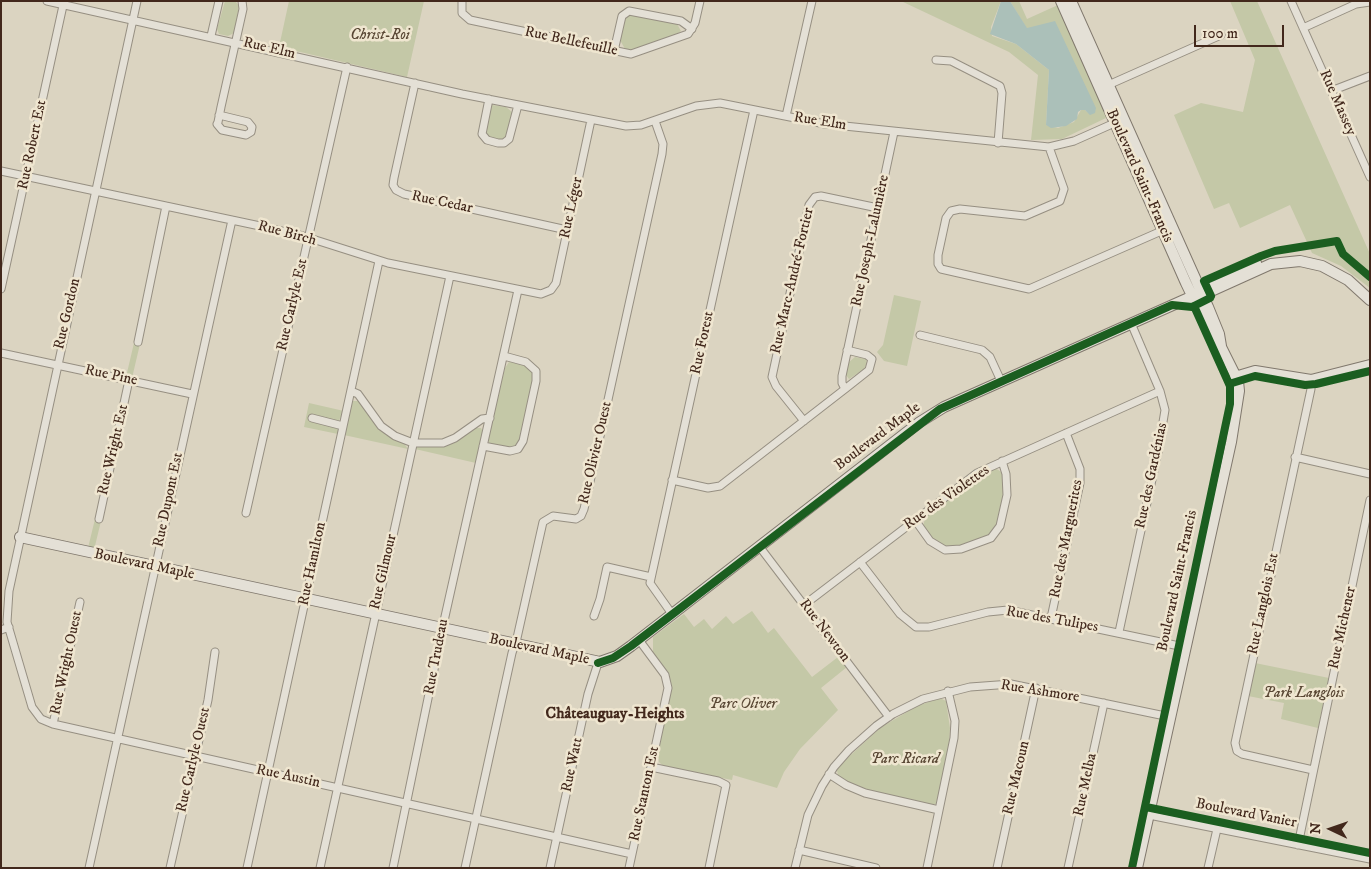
<!DOCTYPE html>
<meta charset="utf-8">
<style>
body{margin:0}
#map{position:relative;width:1371px;height:869px;overflow:hidden;background:#dbd4c1;font-family:"IM FELL DW Pica",serif}
canvas{display:block}
.frame{position:absolute;inset:0;border:2px solid #42281c;pointer-events:none}
.north{position:absolute;left:1306px;top:804px;width:50px;height:50px;-webkit-text-stroke:4px #efe6d0;paint-order:stroke;rotate:273deg;font-size:14px;font-weight:700;line-height:20px;text-align:center;color:#42281c}
.north::after{content:'';display:block;margin:auto;width:18px;height:22px;background:#42281c;clip-path:polygon(50% 0,100% 100%,50% 72%,0 100%)}
.scale{position:absolute;left:1194px;top:25px;width:90px;height:22px;box-sizing:border-box;border:2px solid #42281c;border-top:0;padding-left:6px;font-size:15px;line-height:18px;white-space:nowrap;color:#42281c;-webkit-text-stroke:4px #efe6d0;paint-order:stroke}
</style>
<div id="map">
<canvas width="1371" height="869"></canvas>
<div class="frame"></div>
<div class="north">N</div>
<div class="scale">100 m</div>
</div>
<script>
const ctx = document.querySelector('canvas').getContext('2d');
ctx.lineJoin = 'round';
function fill(path, color) {
  ctx.fillStyle = color;
  ctx.fill(path, 'evenodd');
}
function poly(rows) {
  const path = new Path2D();
  for (const r of rows) {
    path.moveTo(r[0], r[1]);
    for (let i = 2; i < r.length; i += 2) path.lineTo(r[i], r[i + 1]);
  }
  return path;
}
function trace(path, color, width, dash) {
  ctx.strokeStyle = color;
  ctx.lineWidth = width;
  ctx.lineCap = dash ? 'butt' : 'round';
  ctx.setLineDash(dash || []);
  ctx.stroke(path);
}
function write(font, color, halo, rows, align = 'center') {
  ctx.font = font + ' "IM FELL DW Pica",serif';
  ctx.lineWidth = 5;
  ctx.setLineDash([]);
  ctx.textBaseline = 'middle';
  ctx.strokeStyle = halo;
  ctx.fillStyle = color;
  for (const [text, x, y, turn = 0] of rows) {
    ctx.save();
    ctx.translate(x, y);
    ctx.rotate((+turn || 0) * Math.PI / 180);
    ctx.textAlign = isNaN(turn) ? turn : align;
    if (halo) ctx.strokeText(text, 0, 0);
    ctx.fillText(text, 0, 0);
    ctx.restore();
  }
}
fill(poly([
 [225,1,236,2,239,6,234,33,228,36,219,34,217,29],
 [289,1,424,1,407,77,279,47],
 [901,1,1001,1,991,27,992,36,1016,44,1049,70,1046,125,1058,128,1074,122,1081,110,1085,110,1090,114,1027,29,1010,1,1019,1,1027,19,1058,5,1106,114,1106,118,1062,139,1031,140,1038,75,1009,52],
 [1230,1,1257,1,1370,254,1370,288,1341,266,1312,253,1290,205,1240,228,1229,203,1214,209,1174,115,1201,103,1243,112,1255,60],
 [630,14,677,24,681,31,674,36,634,50,625,49,620,40,626,16],
 [492,105,506,107,512,112,507,136,503,140,492,139,486,133],
 [894,295,921,301,907,366,884,361,877,352,883,345],
 [134,343,140,344,132,378,126,377],
 [855,357,866,359,867,363,864,369,849,379,846,375,849,362],
 [509,362,525,364,533,370,533,378,519,440,514,447,507,448,489,444,488,438,505,368],
 [353,401,359,401,373,420,404,443,408,449,344,435],
 [309,403,344,411,338,422,338,434,304,427],
 [475,428,481,428,483,432,476,463,415,449,415,447,442,446],
 [995,468,1003,473,1004,494,998,523,991,534,958,547,945,547,933,539,923,526,926,515,974,479],
 [95,519,101,521,94,550,88,548],
 [752,611,768,633,774,628,812,677,838,657,847,667,821,688,838,710,800,749,784,772,777,788,733,775,732,780,663,766,659,762,658,754,671,683,653,652,653,637,684,614,694,627,704,619,712,629,726,616,733,624],
 [1255,663,1329,678,1318,728,1281,719,1284,703,1248,696],
 [940,698,946,701,950,728,949,748,936,804,931,805,865,790,845,781,838,776,837,770,841,764,880,728,917,706]
]), '#c4c8a7');
fill(poly([
 [1001,1,1010,1,1027,28,1055,21,1096,108,1095,113,1090,115,1085,110,1081,110,1078,112,1077,119,1066,126,1051,128,1046,125,1049,70,1016,44,990,34]
]), '#abc0b9');
const street = poly([
 [47,1,462,94,626,126,641,125,696,106,720,103,825,124,1049,147,1074,141,1119,121],
 [137,1,9,591,7,622,32,707,41,719,53,724,632,854],
 [462,1,462,13,470,20,631,54,688,34,695,23,700,1],
 [1291,1,1370,177],
 [1303,28,1356,4,1370,2],
 [211,36,219,1],
 [614,51,622,16,629,11,681,21,692,29],
 [936,60,951,61,1000,86,1002,93,998,143],
 [415,83,394,178,393,185,396,190,404,194,567,230],
 [1106,86,1221,35],
 [1331,91,1370,76],
 [489,99,482,134,487,140,498,143,504,143,509,139,518,105],
 [219,115,248,122,252,127,251,132,246,135,222,130,217,124,218,122,221,107,243,9,242,1],
 [786,116,812,1],
 [1049,147,1064,189,1060,201,1025,216,960,209,951,211,946,218,938,255,938,264,941,269,1029,289,1166,229],
 [1,171,260,226,303,236,388,263,541,294,551,290,556,283,591,120],
 [1,289,64,1],
 [920,335,982,350,990,357,1001,381],
 [138,342,166,206],
 [1,353,192,394],
 [1311,380,1311,389,1235,743,1237,751,1242,754,1313,770],
 [845,389,869,370,872,359,867,355,847,350],
 [351,391,358,394,381,426,395,436,413,443,443,443,455,438,482,419,490,418],
 [312,418,343,426],
 [804,421,776,386,772,377,809,205,815,197,821,196,878,208],
 [483,446,510,451,518,449,523,441,536,381,536,371,526,362,504,356],
 [1295,457,1370,474],
 [672,480,708,488,720,486,845,389,842,383,842,376,894,132],
 [246,513,347,67],
 [99,519,129,380],
 [915,520,930,541,945,550,961,549,991,538,1000,526,1007,495,1006,474,1002,461],
 [759,546,889,717],
 [860,562,900,614,916,627,929,627,988,612,1008,610,1184,647],
 [804,605,977,473,1160,391],
 [672,614,650,583,754,110],
 [594,616,600,599,607,567,651,577],
 [1051,618,1080,483,1080,469,1066,433],
 [1,630,9,627],
 [1119,632,1158,452,1165,410,1160,391,1131,323],
 [53,724,80,602],
 [651,767,718,781,726,785,709,868],
 [829,774,846,785,865,793,939,810],
 [1149,815,1370,859],
 [1298,845,1370,500],
 [799,850,876,868],
 [89,868,232,220],
 [170,868,208,700,215,652],
 [247,868,379,261],
 [320,868,450,276],
 [393,868,444,621,518,290],
 [465,868,512,653,517,638,543,522,553,516,576,519,581,516,584,509,662,154,663,144,655,121],
 [550,868,588,694,598,663],
 [629,868,668,688,665,675,639,640],
 [795,868,808,815,822,786,834,767,849,750,876,726,893,714,923,699,970,687,1011,684,1170,717],
 [927,868,954,738,955,721,948,691],
 [997,868,1036,688],
 [1068,868,1104,703],
 [1208,868,1217,829]
]);
const secondary = poly([
 [1061,1,1186,283,1210,333,1221,347,1238,381,1239,391,1231,442,1137,868],
 [1071,1,1208,307,1219,334,1221,346],
 [1208,285,1256,263],
 [1235,377,1255,371,1311,380,1370,365],
 [20,537,600,662,617,656,631,646,920,422,944,407,1193,296,1209,292,1271,264,1300,261,1322,266,1348,280,1370,300]
]);
trace(street, '#968f82', 9);
trace(secondary, '#80786d', 12);
trace(street, '#e4e0d6', 7);
trace(secondary, '#e4e0d6', 10);
trace(poly([
 [1211,296,1204,281,1261,256,1275,251,1337,241,1343,254,1370,277],
 [1229,384,1255,376,1305,385,1316,384,1370,371],
 [598,663,613,658,631,646,940,409,1172,305,1192,307,1210,298],
 [1146,807,1370,853],
 [1132,868,1230,404,1230,386,1194,306]
]), '#1b5e20', 8);
write('italic 15px', '#584633', '#efe6d0', [
 ["Christ-Roi",380,36],
 ["Park Langlois",1304,694],
 ["Parc Oliver",743,705],
 ["Parc Ricard",905,760]
]);
write('15px', '#42281c', '#efe6d0', [
 ["Rue Bellefeuille",571,42,12],
 ["Rue Elm",269,49,13],
 ["Rue Massey",1337,103,66],
 ["Rue Elm",820,122,9],
 ["Rue Robert Est",33,145,-78],
 ["Boulevard Saint-Francis",1139,176,66],
 ["Rue Cedar",442,203,12],
 ["Rue Léger",572,208,-78],
 ["Rue Birch",287,234,15],
 ["Rue Joseph-Lalumière",871,241,-78],
 ["Rue Marc-André-Fortier",793,281,-77],
 ["Rue Carlyle Est",293,305,-77],
 ["Rue Gordon",68,314,-77],
 ["Rue Forest",703,343,-78],
 ["Rue Pine",111,376,12],
 ["Boulevard Maple",878,437,-37],
 ["Rue Wright Est",114,450,-77],
 ["Rue Olivier Ouest",596,453,-77],
 ["Rue des Gardénias",1152,476,-78],
 ["Rue des Violettes",947,498,-35],
 ["Rue Dupont Est",169,500,-78],
 ["Rue des Marguerites",1067,539,-79],
 ["Rue Hamilton",313,564,-78],
 ["Boulevard Maple",144,565,12],
 ["Rue Gilmour",384,572,-77],
 ["Boulevard Saint-Francis",1178,581,-78],
 ["Rue Langlois Est",1264,604,-78],
 ["Rue des Tulipes",1052,620,10],
 ["Rue Michener",1343,628,-78],
 ["Rue Newton",824,631,53],
 ["Boulevard Maple",539,650,12],
 ["Rue Trudeau",437,657,-79],
 ["Rue Wright Ouest",67,663,-78],
 ["Rue Ashmore",1040,692,9],
 ["Rue Carlyle Ouest",194,760,-77],
 ["Rue Watt",573,765,-78],
 ["Rue Austin",288,777,12],
 ["Rue Macoun",1017,778,-77],
 ["Rue Melba",1086,785,-78],
 ["Rue Stanton Est",645,794,-78],
 ["Boulevard Vanier",1246,814,11]
]);
write('bold 16px', '#42281c', '#efe6d0', [
 ["Châteauguay-Heights",615,715]
]);
</script>
